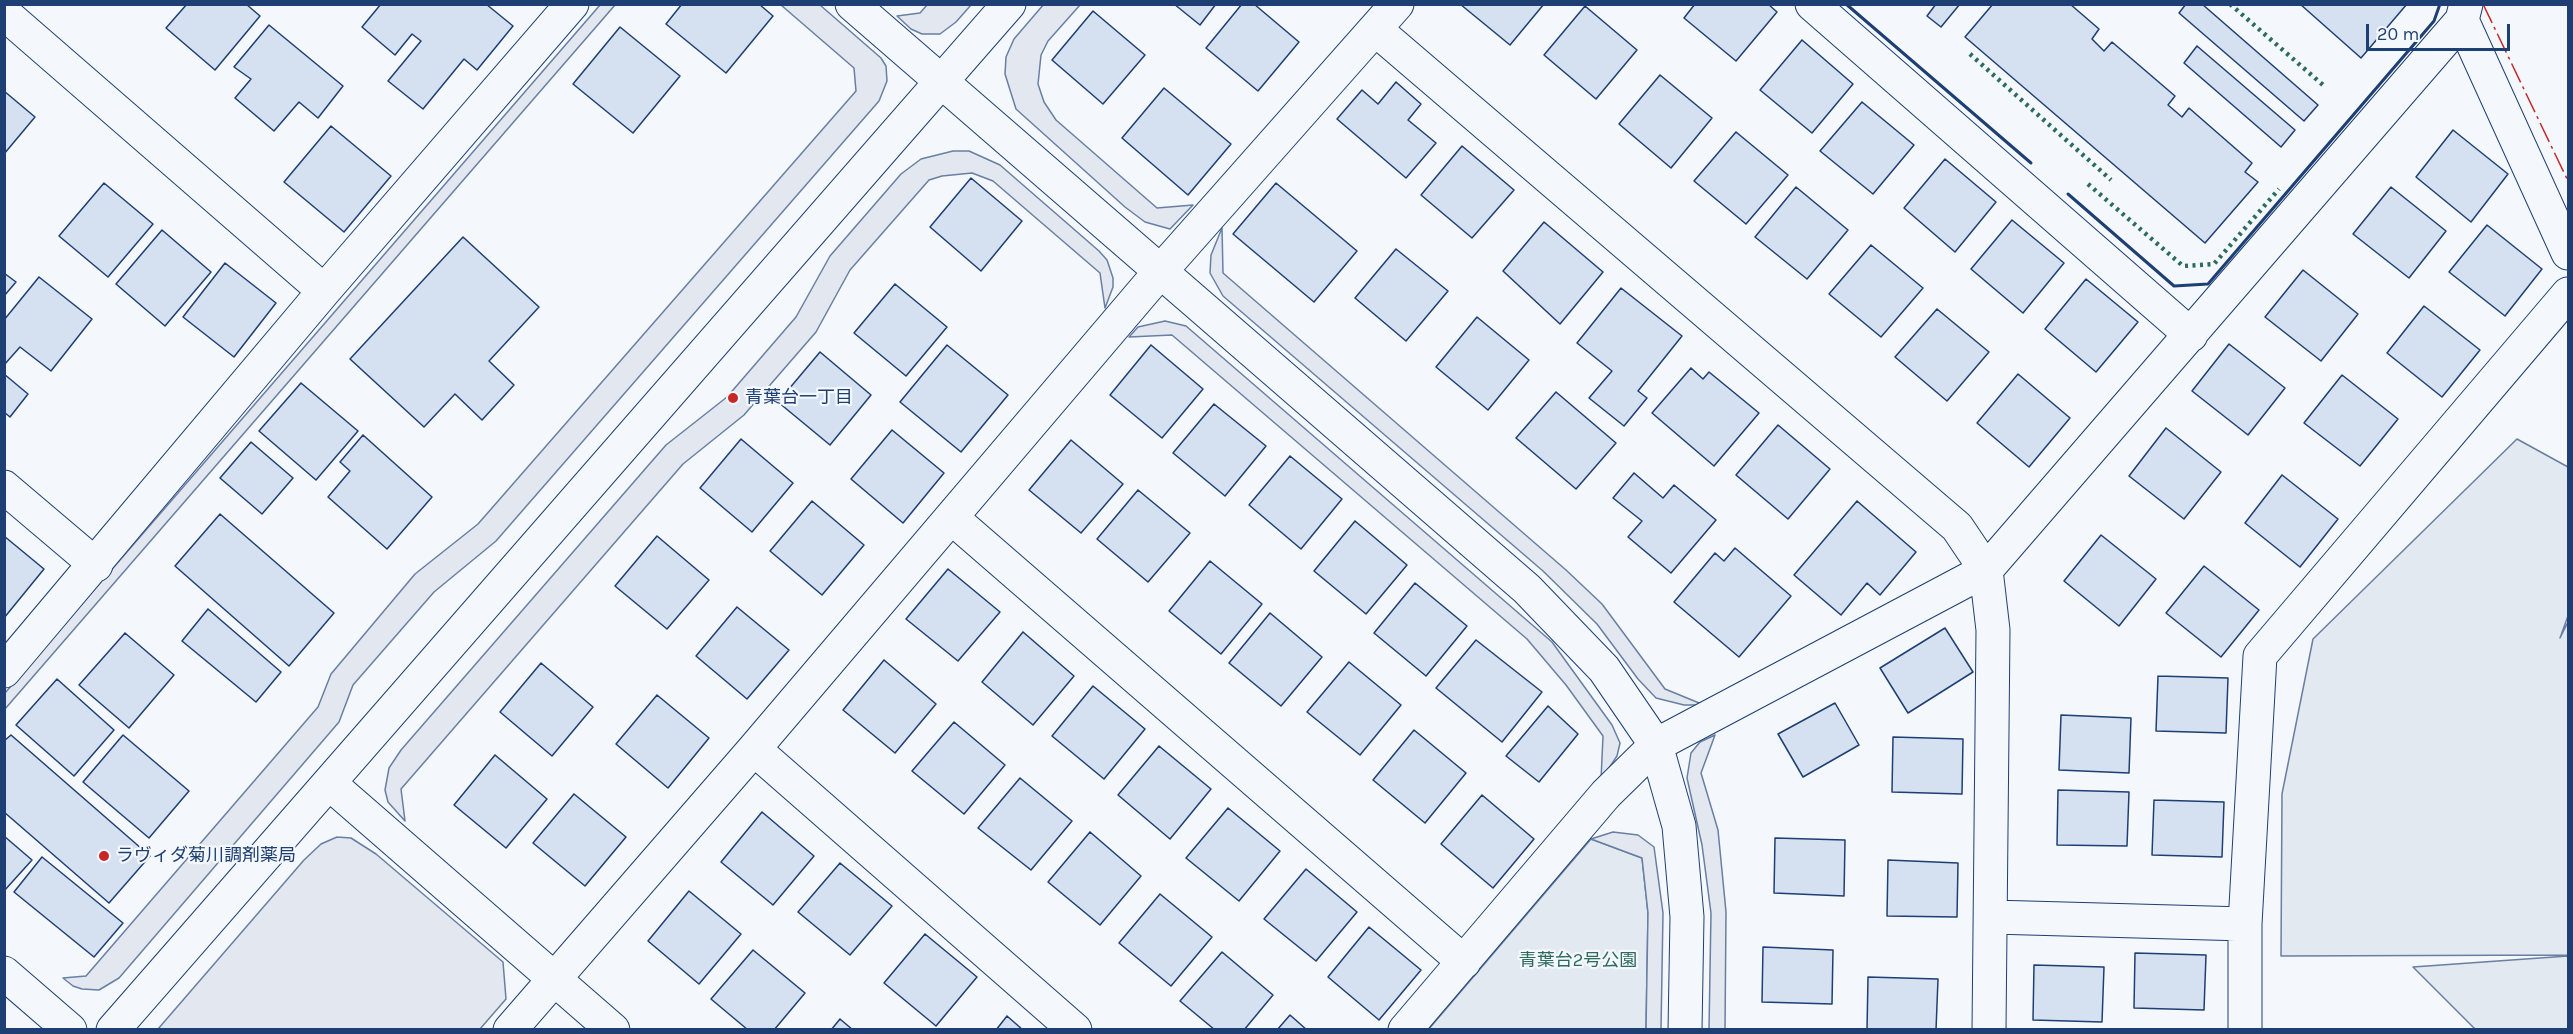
<!DOCTYPE html>
<meta charset="utf-8">
<style>
body{margin:0}
#map{position:relative;width:2573px;height:1034px;overflow:hidden;background:#f4f7fb;font-family:Karla,sans-serif}
canvas{display:block}
.frame{position:absolute;inset:0;border:6px solid #1d3f73;pointer-events:none}
.scale{position:absolute;left:2366px;top:24px;width:144px;height:27px;box-sizing:border-box;border:3px solid #1d3f73;border-top:0;padding-left:8px;font-size:18px;line-height:21px;white-space:nowrap;color:#1d3f73;-webkit-text-stroke:4px #f4f7fb;paint-order:stroke}
</style>
<div id="map">
<canvas width="2573" height="1034"></canvas>
<div class="frame"></div>
<div class="scale">20 m</div>
</div>
<script>
const ctx = document.querySelector('canvas').getContext('2d');
ctx.lineJoin = 'round';
function fill(path, color) {
  ctx.fillStyle = color;
  ctx.fill(path, 'evenodd');
}
function poly(rows) {
  const path = new Path2D();
  for (const r of rows) {
    path.moveTo(r[0], r[1]);
    for (let i = 2; i < r.length; i += 2) path.lineTo(r[i], r[i + 1]);
  }
  return path;
}
function trace(path, color, width, dash) {
  ctx.strokeStyle = color;
  ctx.lineWidth = width;
  ctx.lineCap = dash ? 'butt' : 'round';
  ctx.setLineDash(dash || []);
  ctx.stroke(path);
}
function write(font, color, halo, rows, align = 'center') {
  ctx.font = font + ' Karla,"Noto Sans JP",sans-serif';
  ctx.lineWidth = 4.5;
  ctx.setLineDash([]);
  ctx.textBaseline = 'middle';
  ctx.strokeStyle = halo;
  ctx.fillStyle = color;
  for (const [text, x, y, turn = 0] of rows) {
    ctx.save();
    ctx.translate(x, y);
    ctx.rotate((+turn || 0) * Math.PI / 180);
    ctx.textAlign = isNaN(turn) ? turn : align;
    if (halo) ctx.strokeText(text, 0, 0);
    ctx.fillText(text, 0, 0);
    ctx.restore();
  }
}
const green = poly([
 [2517,439,2568,467,2568,616,2560,638,2568,622,2568,955,2281,956,2282,794,2313,639,2517,439],
 [1591,839,1642,858,1648,913,1646,1029,1428,1030,1591,839],
 [2568,956,2568,1029,2475,1029,2413,967,2568,956]
]);
fill(green, '#e3e9f0');
trace(green, '#687fa3', 1.5);
const parking = poly([
 [1044,4,1080,5,1048,41,1041,55,1038,84,1044,102,1056,120,1157,208,1193,205,1170,229,1145,222,1125,207,1016,109,1005,74,1006,57,1014,39,1044,4],
 [600,5,615,5,5,709,5,693,600,5],
 [781,5,820,5,881,58,886,66,887,81,879,101,496,541,434,592,353,685,339,722,119,978,99,990,82,989,73,986,63,978,86,976,318,707,331,674,415,574,478,524,856,91,854,68,781,5],
 [927,5,927,4,971,5,956,22,940,34,922,34,911,29,897,16,920,13,927,5],
 [953,151,969,151,1000,165,1099,251,1107,260,1113,278,1113,287,1105,308,1100,273,993,181,972,173,942,176,929,180,850,270,816,332,744,415,683,464,401,789,405,821,388,802,385,790,389,768,401,750,666,445,727,397,796,317,830,256,901,174,921,159,953,151],
 [1222,228,1223,273,1566,570,1602,604,1665,689,1704,705,1684,705,1656,698,1638,679,1597,624,1543,571,1223,296,1210,273,1211,255,1222,228],
 [1165,321,1186,326,1552,642,1612,725,1620,743,1617,756,1601,780,1603,736,1566,685,1527,639,1172,335,1129,337,1138,327,1165,321],
 [1715,735,1701,773,1718,830,1726,912,1725,1030,1709,1029,1711,913,1702,845,1687,778,1691,753,1700,742,1715,735],
 [1613,832,1638,835,1654,847,1663,913,1661,1029,1646,1029,1648,913,1642,858,1591,839,1613,832],
 [337,837,351,838,376,854,503,962,506,999,480,1029,158,1029,304,860,321,844,337,837]
]);
fill(parking, '#e3e8f0');
trace(parking, '#687fa3', 1.5);
const building = poly([
 [187,4,246,4,260,16,215,70,166,28,187,4],
 [381,4,486,4,513,26,477,70,464,59,423,109,388,81,421,41,412,34,395,55,362,27,381,4],
 [682,4,759,4,773,16,726,73,666,24,682,4],
 [1174,4,1216,4,1200,25,1174,4],
 [1242,4,1254,4,1299,42,1258,91,1206,48,1242,4],
 [1460,4,1544,4,1510,45,1460,4],
 [1695,4,1768,4,1777,12,1736,61,1684,18,1695,4],
 [1936,4,1960,4,1941,27,1927,16,1936,4],
 [1993,4,2070,4,2099,29,2092,39,2104,51,2112,42,2175,96,2168,105,2182,117,2189,108,2252,163,2245,172,2258,182,2205,243,1965,37,1993,4],
 [2186,4,2202,4,2318,105,2304,121,2179,13,2186,4],
 [2300,4,2407,4,2361,58,2300,4],
 [1585,6,1637,50,1596,99,1544,55,1585,6],
 [1093,11,1145,55,1103,104,1052,60,1093,11],
 [269,25,343,86,318,118,299,102,274,131,235,98,251,79,234,67,269,25],
 [620,27,680,76,633,133,573,84,620,27],
 [1802,40,1853,84,1812,133,1760,90,1802,40],
 [2197,46,2295,130,2281,147,2184,63,2197,46],
 [1660,75,1712,118,1671,168,1619,124,1660,75],
 [1396,82,1421,104,1408,120,1436,143,1406,178,1337,119,1362,90,1378,104,1396,82],
 [1164,88,1231,144,1188,195,1122,138,1164,88],
 [4,91,35,117,4,154,4,91],
 [1862,102,1914,145,1873,194,1820,151,1862,102],
 [331,126,391,176,344,232,284,182,331,126],
 [2453,130,2508,174,2471,222,2416,177,2453,130],
 [1736,132,1788,175,1746,224,1694,181,1736,132],
 [1462,146,1514,190,1472,238,1421,195,1462,146],
 [1945,159,1996,202,1955,252,1904,208,1945,159],
 [971,178,1022,221,981,271,930,227,971,178],
 [104,183,153,224,108,277,59,236,104,183],
 [1276,183,1357,251,1314,302,1233,234,1276,183],
 [1796,187,1848,230,1807,279,1755,237,1796,187],
 [2391,187,2446,231,2409,278,2353,234,2391,187],
 [2012,220,2064,263,2023,313,1971,269,2012,220],
 [1544,222,1603,272,1560,324,1503,271,1544,222],
 [2487,225,2542,269,2505,316,2449,272,2487,225],
 [162,230,211,272,165,326,116,284,162,230],
 [463,237,539,307,489,361,514,385,482,420,455,394,424,427,350,359,463,237],
 [1871,245,1923,288,1881,337,1829,294,1871,245],
 [1396,249,1448,291,1406,341,1355,298,1396,249],
 [225,263,276,303,234,357,183,317,225,263],
 [2303,270,2358,314,2321,361,2265,317,2303,270],
 [4,273,16,282,4,296,4,273],
 [39,277,92,319,51,371,20,347,4,365,4,320,39,277],
 [2086,279,2138,322,2096,372,2045,329,2086,279],
 [895,284,947,327,906,376,854,333,895,284],
 [1621,288,1682,336,1638,391,1647,398,1624,426,1589,398,1612,371,1577,343,1621,288],
 [2424,306,2480,350,2442,397,2387,353,2424,306],
 [1937,309,1989,352,1947,401,1895,357,1937,309],
 [1477,317,1529,360,1488,410,1436,367,1477,317],
 [2229,344,2285,388,2248,435,2192,391,2229,344],
 [947,345,1008,395,961,452,900,402,947,345],
 [1151,345,1203,389,1162,438,1110,395,1151,345],
 [820,352,871,395,830,445,778,402,820,352],
 [1691,368,1703,379,1709,372,1759,413,1714,466,1652,413,1691,368],
 [4,374,28,394,10,417,4,412,4,374],
 [2018,374,2070,418,2029,467,1977,423,2018,374],
 [2342,375,2398,419,2360,466,2304,423,2342,375],
 [301,383,358,431,316,480,259,431,301,383],
 [1556,392,1616,443,1576,489,1516,438,1556,392],
 [1214,404,1266,446,1225,496,1173,453,1214,404],
 [1778,425,1830,469,1788,519,1736,475,1778,425],
 [2166,428,2221,472,2184,519,2129,476,2166,428],
 [892,430,944,473,903,523,851,479,892,430],
 [363,435,432,497,387,549,328,497,350,471,340,462,363,435],
 [741,439,793,483,752,532,700,488,741,439],
 [1071,440,1123,484,1081,533,1029,490,1071,440],
 [251,442,293,478,262,514,220,478,251,442],
 [1290,456,1342,499,1301,549,1249,505,1290,456],
 [1634,473,1663,498,1674,485,1716,520,1671,573,1628,537,1642,521,1613,498,1634,473],
 [2282,475,2338,519,2300,567,2245,523,2282,475],
 [1138,490,1190,533,1148,582,1097,539,1138,490],
 [812,501,864,545,822,595,770,551,812,501],
 [1857,501,1916,552,1880,595,1867,583,1841,615,1794,575,1857,501],
 [220,514,334,613,289,666,175,566,220,514],
 [1355,521,1407,565,1366,614,1314,571,1355,521],
 [2101,535,2156,579,2119,626,2064,581,2101,535],
 [4,536,44,569,4,618,4,536],
 [657,536,709,580,667,629,615,586,657,536],
 [1735,548,1791,596,1739,657,1674,602,1715,553,1724,561,1735,548],
 [1210,561,1262,604,1221,654,1169,611,1210,561],
 [2204,566,2259,610,2221,657,2166,613,2204,566],
 [948,569,1000,612,958,661,906,619,948,569],
 [1415,583,1467,626,1426,676,1374,633,1415,583],
 [737,607,789,650,747,699,696,656,737,607],
 [208,609,281,672,256,702,182,641,208,609],
 [1270,613,1322,657,1281,706,1229,663,1270,613],
 [1945,628,1973,672,1908,713,1880,668,1945,628],
 [1023,632,1074,676,1033,725,982,682,1023,632],
 [125,633,174,675,129,728,79,685,125,633],
 [1476,640,1542,692,1502,742,1436,688,1476,640],
 [884,660,936,704,895,753,843,710,884,660],
 [1349,662,1401,705,1360,755,1307,712,1349,662],
 [541,663,593,707,552,756,500,712,541,663],
 [2158,676,2228,678,2226,733,2156,731,2158,676],
 [57,679,114,730,74,776,16,725,57,679],
 [1093,686,1145,729,1104,779,1052,736,1093,686],
 [657,695,709,738,668,788,616,744,657,695],
 [1835,703,1859,745,1803,777,1778,734,1835,703],
 [1548,706,1578,734,1539,782,1506,756,1548,706],
 [2061,715,2131,718,2129,773,2059,770,2061,715],
 [954,722,1005,765,964,814,912,771,954,722],
 [1414,730,1466,773,1425,823,1373,780,1414,730],
 [11,735,150,856,109,903,4,812,4,741,11,735],
 [123,735,189,791,149,838,83,782,123,735],
 [1893,737,1963,739,1962,794,1892,792,1893,737],
 [1159,746,1211,789,1170,839,1118,795,1159,746],
 [495,755,547,799,506,848,454,805,495,755],
 [1020,778,1072,821,1031,870,978,828,1020,778],
 [2058,790,2129,792,2127,846,2057,845,2058,790],
 [574,794,626,837,585,886,533,843,574,794],
 [1482,795,1534,839,1493,888,1441,844,1482,795],
 [2154,800,2224,802,2222,857,2152,855,2154,800],
 [1228,808,1280,851,1239,901,1186,858,1228,808],
 [762,812,814,856,773,905,721,862,762,812],
 [1090,832,1141,876,1100,925,1048,882,1090,832],
 [4,836,32,860,4,891,4,836],
 [1775,838,1845,840,1844,896,1774,893,1775,838],
 [42,857,123,923,94,957,14,892,42,857],
 [1888,860,1958,863,1957,917,1887,916,1888,860],
 [840,863,892,906,850,955,798,912,840,863],
 [1306,869,1357,912,1316,961,1264,919,1306,869],
 [689,891,741,934,699,984,648,941,689,891],
 [1160,894,1212,937,1171,986,1119,943,1160,894],
 [1369,927,1421,970,1379,1020,1328,977,1369,927],
 [925,934,977,977,936,1026,884,983,925,934],
 [1763,947,1833,950,1832,1004,1762,1002,1763,947],
 [753,950,805,993,774,1030,748,1030,711,999,753,950],
 [1222,952,1273,995,1244,1030,1215,1030,1180,1001,1222,952],
 [2135,953,2206,955,2204,1010,2134,1008,2135,953],
 [2034,965,2104,967,2102,1022,2033,1020,2034,965],
 [1868,977,1938,979,1936,1030,1867,1030,1868,977],
 [1290,1015,1307,1030,1277,1030,1290,1015],
 [1007,1016,1023,1030,996,1030,1007,1016],
 [840,1019,853,1030,831,1030,840,1019]
]);
fill(building, '#d5e0f0');
trace(building, '#1d3f73', 1.5);
const minor = poly([
 [852,4,1527,589,1604,669,1656,745,1679,826,1687,917,1685,1030],
 [1812,4,2191,335],
 [4,13,324,291],
 [2462,20,2568,253],
 [1375,29,1957,527,1986,570,1993,630,1989,1030],
 [4,487,96,565],
 [952,518,1464,962],
 [4,671,324,291,572,4],
 [754,749,1075,1030],
 [329,783,613,1030],
 [1992,917,2245,924],
 [4,973,70,1030],
 [113,1030,1009,4],
 [510,1030,754,749,1159,273,1397,4],
 [1405,1030,1606,794,1656,745,1986,570,2462,20,2466,4],
 [2245,1030,2245,924,2260,656,2568,294]
]);
trace(minor, '#1d3f73', 35);
trace(minor, '#f4f7fb', 33);
trace(poly([
 [2230,4,2323,85],
 [1970,54,2111,180],
 [2088,184,2183,266,2214,264,2279,189]
]), '#2c6c60', 4.5, [3, 4.5]);
trace(poly([
 [1846,4,2031,163]
]), '#1d3f73', 1.5, [8, 3]);
trace(poly([
 [1846,4,2031,163],
 [2068,194,2174,286,2208,284,2434,21,2440,4]
]), '#1d3f73', 3);
trace(poly([
 [2483,4,2568,181]
]), '#c62828', 1.5, [21, 4.5, 3, 4.5]);
for (const [x, y, r, color] of [
 [733,398,6,"#c62828"],
 [104,856,6,"#c62828"]
]) {
  const dot = new Path2D();
  dot.arc(x, y, r, 0, 2 * Math.PI);
  ctx.fillStyle = color;
  ctx.fill(dot);
  trace(dot, '#f4f7fb', 2);
}
write('18px', '#1d3f73', '#f4f7fb', [
 ["青葉台一丁目",745,398],
 ["ラヴィダ菊川調剤薬局",116,856]
], 'left');
write('18px', '#2c6c60', '#f4f7fb', [
 ["青葉台2号公園",1578,961]
]);
</script>
